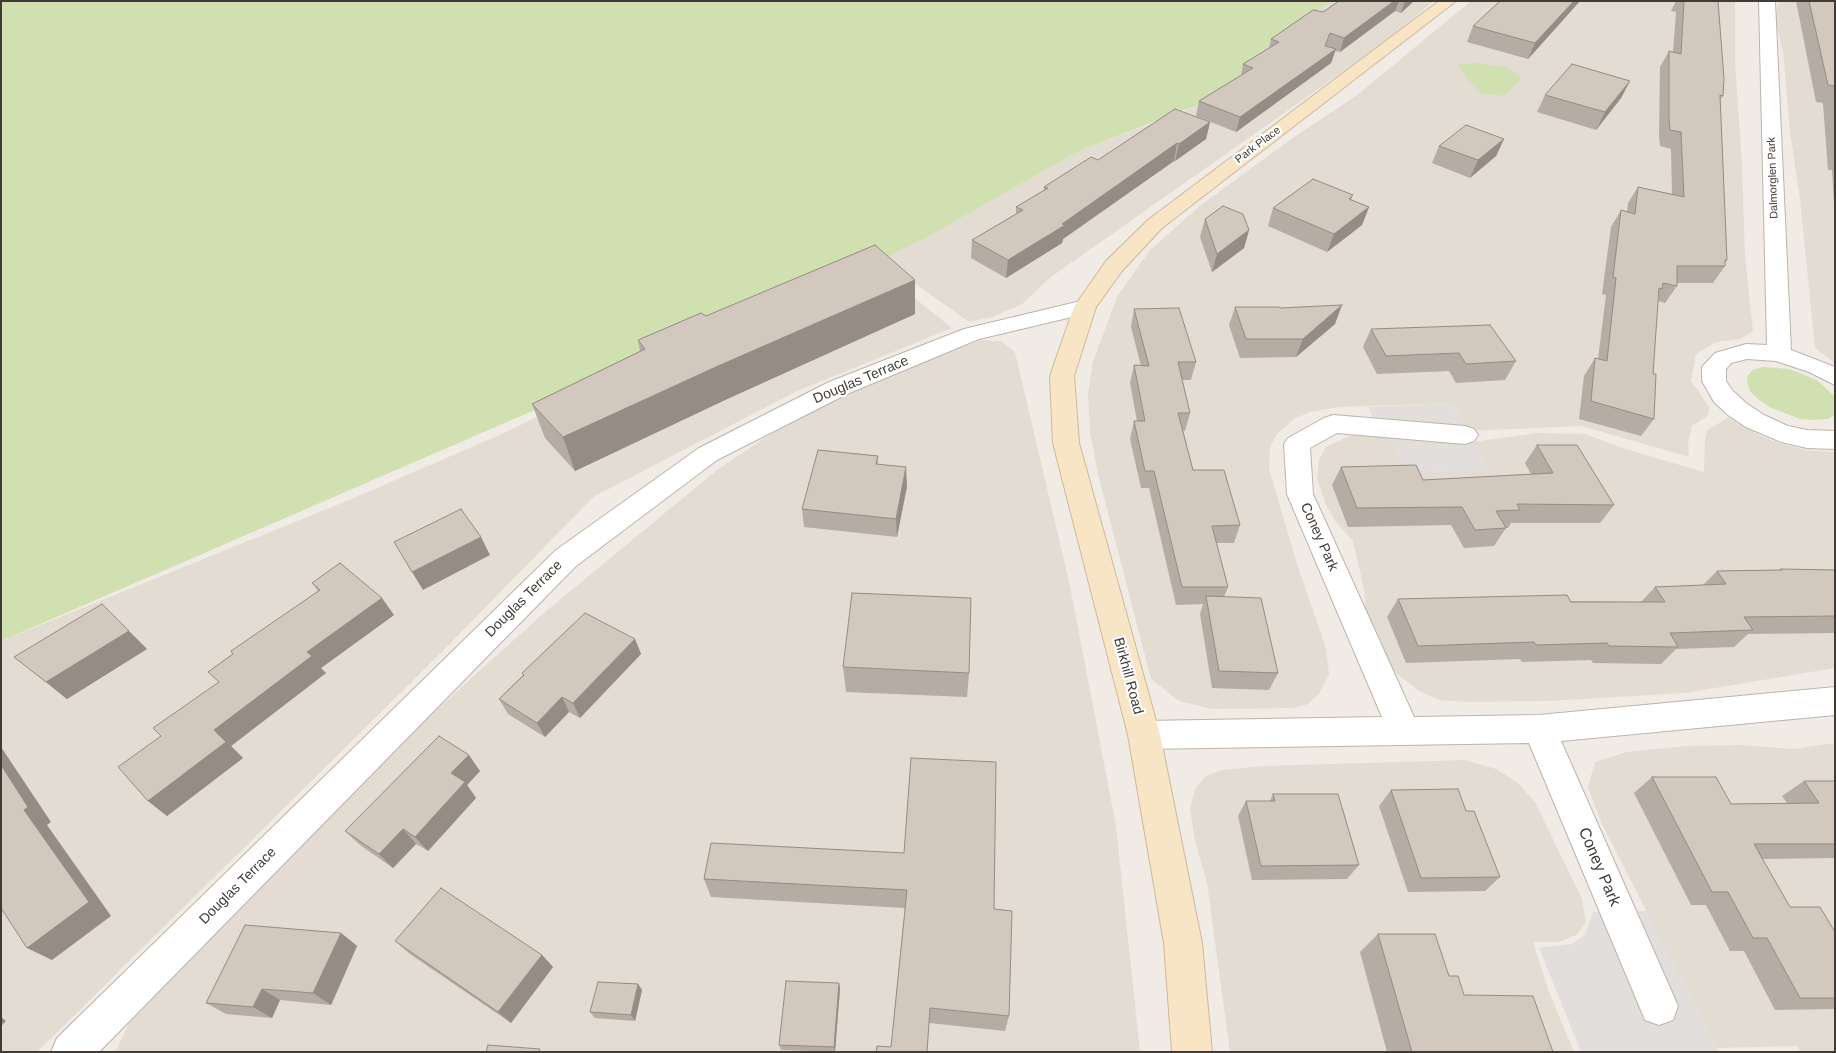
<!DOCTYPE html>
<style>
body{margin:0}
#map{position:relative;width:1836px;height:1053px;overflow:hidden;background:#f0ebe4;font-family:Arial,sans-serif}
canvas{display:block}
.frame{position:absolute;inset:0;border:2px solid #413b35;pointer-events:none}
</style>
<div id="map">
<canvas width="1836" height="1053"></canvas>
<div class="frame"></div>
</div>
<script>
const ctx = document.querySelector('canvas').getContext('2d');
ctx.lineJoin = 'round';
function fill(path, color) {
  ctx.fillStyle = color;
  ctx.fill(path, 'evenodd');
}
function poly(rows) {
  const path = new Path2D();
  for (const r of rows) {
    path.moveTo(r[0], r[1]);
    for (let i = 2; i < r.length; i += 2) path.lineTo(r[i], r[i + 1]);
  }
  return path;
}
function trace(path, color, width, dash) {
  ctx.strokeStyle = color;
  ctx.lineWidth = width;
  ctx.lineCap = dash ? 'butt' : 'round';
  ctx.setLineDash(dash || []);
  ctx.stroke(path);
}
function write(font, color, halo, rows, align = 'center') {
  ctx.font = font + ' Arial,sans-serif';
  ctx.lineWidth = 4.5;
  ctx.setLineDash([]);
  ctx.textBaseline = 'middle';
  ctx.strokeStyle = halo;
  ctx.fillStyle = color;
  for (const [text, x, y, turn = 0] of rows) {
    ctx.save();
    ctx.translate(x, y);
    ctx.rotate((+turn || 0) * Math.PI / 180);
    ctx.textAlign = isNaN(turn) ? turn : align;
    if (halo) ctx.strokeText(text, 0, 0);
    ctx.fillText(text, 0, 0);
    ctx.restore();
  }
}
fill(poly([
 [1332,1,1434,1,1385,42,1051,277,1022,304,993,317,969,322,880,259,922,240,1079,151,1185,111,1302,20],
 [1471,1,1735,1,1735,62,1742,164,1745,257,1753,331,1740,339,1716,342,1696,354,1691,381,1710,408,1707,416,1692,426,1688,443,1689,457,1582,426,1467,431,1452,403,1339,407,1310,412,1294,419,1277,434,1270,447,1269,469,1298,567,1326,648,1329,675,1319,694,1308,704,1293,708,1212,709,1179,701,1151,679,1098,474,1090,432,1088,394,1093,361,1118,295,1150,250,1201,205,1294,137,1356,96],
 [1779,1,1835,1,1835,363,1815,348,1800,199,1790,132,1783,51,1775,20],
 [872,264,952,328,797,391,593,497,443,651,37,1052,1,1052,1,641,354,498,504,433,657,358],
 [981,340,1001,341,1015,352,1070,586,1116,826,1140,1052,117,1052,116,1050,140,1002,426,719,545,612,717,470,798,416,873,382],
 [1729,417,1761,436,1778,443,1806,450,1835,452,1835,668,1685,693,1549,701,1465,702,1440,700,1419,691,1394,671,1379,649,1366,616,1364,589,1353,541,1336,522,1327,507,1317,479,1319,460,1326,447,1352,435,1366,434,1386,437,1393,444,1406,471,1487,470,1472,442,1538,433,1585,434,1622,448,1704,472,1705,438,1708,430],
 [1835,743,1835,1052,1801,1052,1797,1046,1716,1048,1601,822,1588,787,1595,762,1627,752,1686,746,1741,745,1794,749],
 [1465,760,1496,769,1518,783,1535,802,1582,899,1586,923,1576,935,1559,942,1533,942,1549,992,1574,1052,1230,1052,1207,883,1195,841,1190,809,1195,789,1206,776,1222,770,1264,766]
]), '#e3dcd3');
fill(poly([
 [1,1,1332,1,1302,20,1236,81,1207,101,1079,151,922,240,872,264,1,641],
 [1479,63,1507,68,1519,74,1521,80,1504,96,1482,93,1469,81,1458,65],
 [1763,367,1789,369,1817,380,1835,397,1835,415,1828,419,1815,420,1800,419,1769,407,1758,399,1750,391,1747,382,1748,375,1753,370]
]), '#d1e0b1');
fill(poly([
 [1452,403,1487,470,1406,471,1393,444,1378,431,1368,407],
 [1647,911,1718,1052,1581,1052,1539,948,1571,944,1585,935,1593,912]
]), '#e1dedc');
const street = poly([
 [1759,1,1775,1,1791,350,1835,367,1835,385,1809,372,1776,361,1747,359,1731,363,1726,369,1726,381,1732,390,1746,403,1764,415,1788,426,1807,430,1835,431,1835,449,1807,448,1781,442,1746,427,1728,415,1714,402,1702,381,1702,367,1715,353,1746,344,1767,345,1759,1],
 [1085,300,1093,302,1096,307,1093,312,979,339,847,394,717,460,576,566,99,1052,51,1052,57,1038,556,550,699,448,829,382,964,329,1085,300],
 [1333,415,1465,426,1474,429,1478,435,1474,441,1465,444,1337,433,1310,448,1313,494,1414,717,1539,715,1835,687,1835,715,1561,741,1678,1006,1673,1020,1659,1025,1645,1020,1529,743,1144,749,1133,745,1128,735,1133,725,1144,721,1382,717,1287,494,1284,444,1288,438,1324,418,1333,415]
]);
const secondary = poly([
 [1439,1,1456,1,1162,228,1122,271,1096,307,1074,376,1079,443,1160,735,1202,943,1212,1052,1172,1052,1164,943,1128,735,1053,443,1050,376,1074,307,1106,261,1148,220,1439,1]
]);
trace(street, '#bdb4ab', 2);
trace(secondary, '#ceb99b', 2);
fill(street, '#fff');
fill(secondary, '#f8e5c6');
fill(poly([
 [1339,1,1414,1,1401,13,1395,11,1340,52,1335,51,1331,63,1236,132,1196,116,1199,101,1241,76,1243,64,1269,48,1271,39,1323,12],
 [1580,1,1528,59,1467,42,1473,26],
 [1676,1,1718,1,1723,96,1720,100,1727,260,1725,263,1725,266,1713,283,1677,283,1677,286,1665,303,1658,301,1653,374,1654,419,1641,436,1579,419,1584,376,1595,358,1598,359,1606,295,1602,294,1611,227,1621,210,1627,212,1628,203,1638,187,1672,194,1671,149,1660,146,1659,136,1660,67,1669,51,1673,52,1676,12,1671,11],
 [1796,1,1835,1,1835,222,1832,170,1828,170,1823,103,1816,102],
 [1630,81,1621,98,1596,130,1537,112,1545,95],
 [1210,122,1206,139,1175,161,1174,161,1063,239,1062,243,1006,278,971,258,972,240,1016,214,1016,207,1044,190,1044,187,1098,160],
 [1504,139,1496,156,1470,178,1432,163,1439,146],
 [1353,195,1351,200,1369,207,1362,225,1327,252,1268,226,1273,208],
 [1205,219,1249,230,1244,248,1212,272,1200,237],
 [1235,307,1280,308,1335,324,1296,357,1240,358,1229,325],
 [1134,309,1196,362,1191,380,1182,380,1190,413,1185,431,1183,431,1193,470,1240,525,1234,543,1216,543,1228,587,1224,597,1278,673,1269,690,1212,688,1200,614,1203,604,1176,605,1149,488,1141,488,1130,439,1134,421,1137,421,1130,383,1134,365,1141,366,1131,327],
 [915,314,725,400,575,471,545,438,532,404,640,351,638,340,706,316],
 [1371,329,1516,361,1505,380,1456,383,1449,371,1377,374,1363,347],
 [1537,445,1614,505,1600,523,1511,523,1508,528,1506,528,1494,546,1464,548,1451,525,1348,527,1332,485,1341,467,1423,480,1531,474,1525,463],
 [878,456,878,465,907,486,897,537,804,527,802,509],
 [1781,569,1835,570,1835,633,1748,634,1734,647,1676,649,1661,664,1593,663,1591,660,1522,662,1520,659,1406,663,1387,617,1398,599,1641,602,1655,587,1703,585,1717,571,1780,570],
 [312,583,394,615,321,668,326,673,231,746,243,758,167,816,148,801,161,736,219,682,208,672,318,591],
 [635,639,641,654,580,718,569,712,545,737,508,714,499,699,523,675,522,673],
 [147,649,67,699,14,657],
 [843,667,969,673,967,697,846,692],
 [480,771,467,785,476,798,428,851,416,844,393,868,360,845,345,831],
 [1652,777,1731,804,1787,803,1782,796,1804,781,1835,781,1835,858,1762,859,1790,907,1835,932,1835,1009,1775,1010,1744,951,1730,951,1706,905,1691,905,1634,793],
 [1391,790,1466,811,1500,877,1485,891,1408,892,1379,806],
 [1273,794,1359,865,1347,879,1252,880,1238,816,1246,801,1270,801],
 [711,843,994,909,1009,1016,1005,1031,929,1023,927,1052,876,1052,891,1047,905,908,711,897,704,879],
 [341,933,357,946,331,1005,280,1000,272,1018,226,1014,206,1003],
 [1378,934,1449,976,1464,995,1553,1052,1387,1052,1360,952],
 [395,941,542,955,553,967,511,1023,410,954],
 [839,983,840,989,835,1052,781,1050,779,1045],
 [638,984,642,990,635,1021,595,1018,590,1012]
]), '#b5aca3');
fill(poly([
 [1394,1,1399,1,1395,11,1340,52,1344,38],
 [1405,1,1414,1,1401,13],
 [1574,1,1580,1,1528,59,1535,43],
 [1336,49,1331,63,1236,132,1240,117],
 [1630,81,1621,98,1596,130,1605,112],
 [1210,122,1206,139,1175,161,1179,144],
 [1504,139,1496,156,1470,178,1478,160],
 [1177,143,1174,161,1063,239,1062,243,1006,278,1008,260],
 [1369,207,1362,225,1327,252,1334,234],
 [1249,230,1244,248,1212,272,1217,254],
 [915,280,915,314,725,400,575,471,563,437,718,366],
 [1342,305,1335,324,1296,357,1303,339],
 [906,467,907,486,897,537,896,519],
 [481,537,490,555,423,590,412,572],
 [382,598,394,615,321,668,326,673,231,746,243,758,167,816,148,801,214,730,307,652],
 [102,604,147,649,67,699,46,682],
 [635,639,641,654,580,718,573,703],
 [562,697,569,712,545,737,537,723],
 [1,747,51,822,47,825,111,916,52,960,27,948,1,765],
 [469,755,480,771,467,785,476,798,428,851,415,837,451,773],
 [403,829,416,844,393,868,379,854],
 [341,933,357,946,331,1005,313,993],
 [542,955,553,967,511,1023,498,1012],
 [839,983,840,989,835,1052,834,1047],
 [638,984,642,990,635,1021,631,1015],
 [262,989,280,1000,272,1018,253,1007],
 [1,1017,6,1021,1,1026]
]), '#948c85');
const building = poly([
 [1339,1,1394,1,1344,38,1330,33,1325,46,1336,49,1240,117,1199,101,1253,68,1243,64,1279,42,1271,39,1313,10,1323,12,1339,1],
 [1500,1,1574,1,1535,43,1473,26,1500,1],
 [1684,1,1718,1,1724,79,1723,96,1720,95,1727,260,1725,260,1725,266,1677,266,1677,286,1663,283,1662,289,1659,288,1653,374,1656,374,1654,419,1591,401,1595,358,1607,361,1616,278,1613,277,1621,210,1635,214,1638,187,1684,197,1681,132,1670,130,1669,120,1669,51,1681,54,1684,1],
 [1809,1,1835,1,1835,90,1834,86,1828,85,1809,1],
 [1572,64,1630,81,1605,112,1545,95,1572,64],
 [1175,109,1210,122,1179,144,1177,143,1062,224,1065,225,1008,260,972,240,1023,210,1016,207,1048,188,1044,187,1091,157,1098,160,1175,109],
 [1466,125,1504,139,1478,160,1439,146,1466,125],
 [1313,179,1353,195,1349,199,1369,207,1334,234,1273,208,1313,179],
 [1223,206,1243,214,1249,230,1217,254,1205,219,1223,206],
 [875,245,915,280,718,366,563,437,532,404,645,349,638,340,701,313,706,316,875,245],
 [1342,305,1303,339,1246,339,1235,307,1279,307,1280,308,1342,305],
 [1179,308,1196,362,1178,362,1190,413,1178,413,1193,470,1224,470,1240,525,1212,526,1228,587,1182,587,1154,471,1145,471,1134,421,1145,421,1134,365,1149,366,1134,309,1179,308],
 [1490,325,1516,361,1466,364,1459,353,1386,356,1371,329,1490,325],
 [1537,445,1577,445,1614,505,1517,504,1520,510,1496,511,1506,528,1475,530,1462,507,1357,508,1341,467,1416,465,1423,480,1553,473,1537,445],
 [818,450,878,456,876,464,906,467,896,519,802,509,818,450],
 [461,509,481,537,412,572,394,542,461,509],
 [340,563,382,598,307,652,312,656,214,730,226,742,148,801,118,767,161,736,153,728,219,682,208,672,233,654,231,651,320,590,312,583,340,563],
 [1781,569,1835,570,1835,616,1744,617,1753,630,1670,633,1678,647,1609,646,1607,643,1536,645,1534,642,1418,646,1398,599,1567,595,1571,602,1665,602,1655,587,1726,584,1717,571,1782,570,1781,569],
 [852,593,971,598,969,673,843,667,852,593],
 [1206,596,1261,598,1278,673,1219,671,1206,596],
 [102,604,129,631,46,682,14,657,102,604],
 [585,613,635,639,573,703,562,697,537,723,499,699,524,675,522,673,585,613],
 [439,736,469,755,451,773,465,782,415,837,403,829,379,854,345,831,439,736],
 [911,758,996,762,994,909,1012,911,1009,1016,930,1008,927,1052,876,1052,877,1046,891,1047,907,890,704,879,711,843,904,853,911,758],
 [1,765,28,807,24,810,89,902,27,948,1,908,1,765],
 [1652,777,1716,777,1731,804,1819,803,1804,781,1835,781,1835,844,1754,844,1790,907,1820,907,1835,932,1835,998,1800,998,1767,938,1753,938,1728,892,1712,892,1652,777],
 [1458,789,1466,811,1474,811,1500,877,1421,878,1391,790,1458,789],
 [1273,794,1338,794,1359,865,1261,866,1246,801,1275,801,1273,794],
 [441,888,542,955,498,1012,395,941,441,888],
 [245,925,341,933,313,993,262,989,253,1007,206,1003,245,925],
 [1378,934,1435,934,1449,976,1458,976,1464,995,1533,996,1553,1052,1412,1052,1378,934],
 [786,981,839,983,834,1047,779,1045,786,981],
 [598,982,638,984,631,1015,590,1012,598,982],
 [488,1045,540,1049,539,1052,486,1052,488,1045]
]);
fill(building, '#d3c8be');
trace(building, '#948c85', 1);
write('11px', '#413b35', '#fff', [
 ["Park Place",1258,145,-37],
 ["Dalmorglen Park",1773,178,-92]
]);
write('14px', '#413b35', '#fff', [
 ["Douglas Terrace",861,380,-23],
 ["Coney Park",1319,537,66],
 ["Douglas Terrace",524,599,-45],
 ["Birkhill Road",1128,676,75],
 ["Douglas Terrace",238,886,-45]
]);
write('16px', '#413b35', '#fff', [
 ["Coney Park",1599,867,67]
]);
</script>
